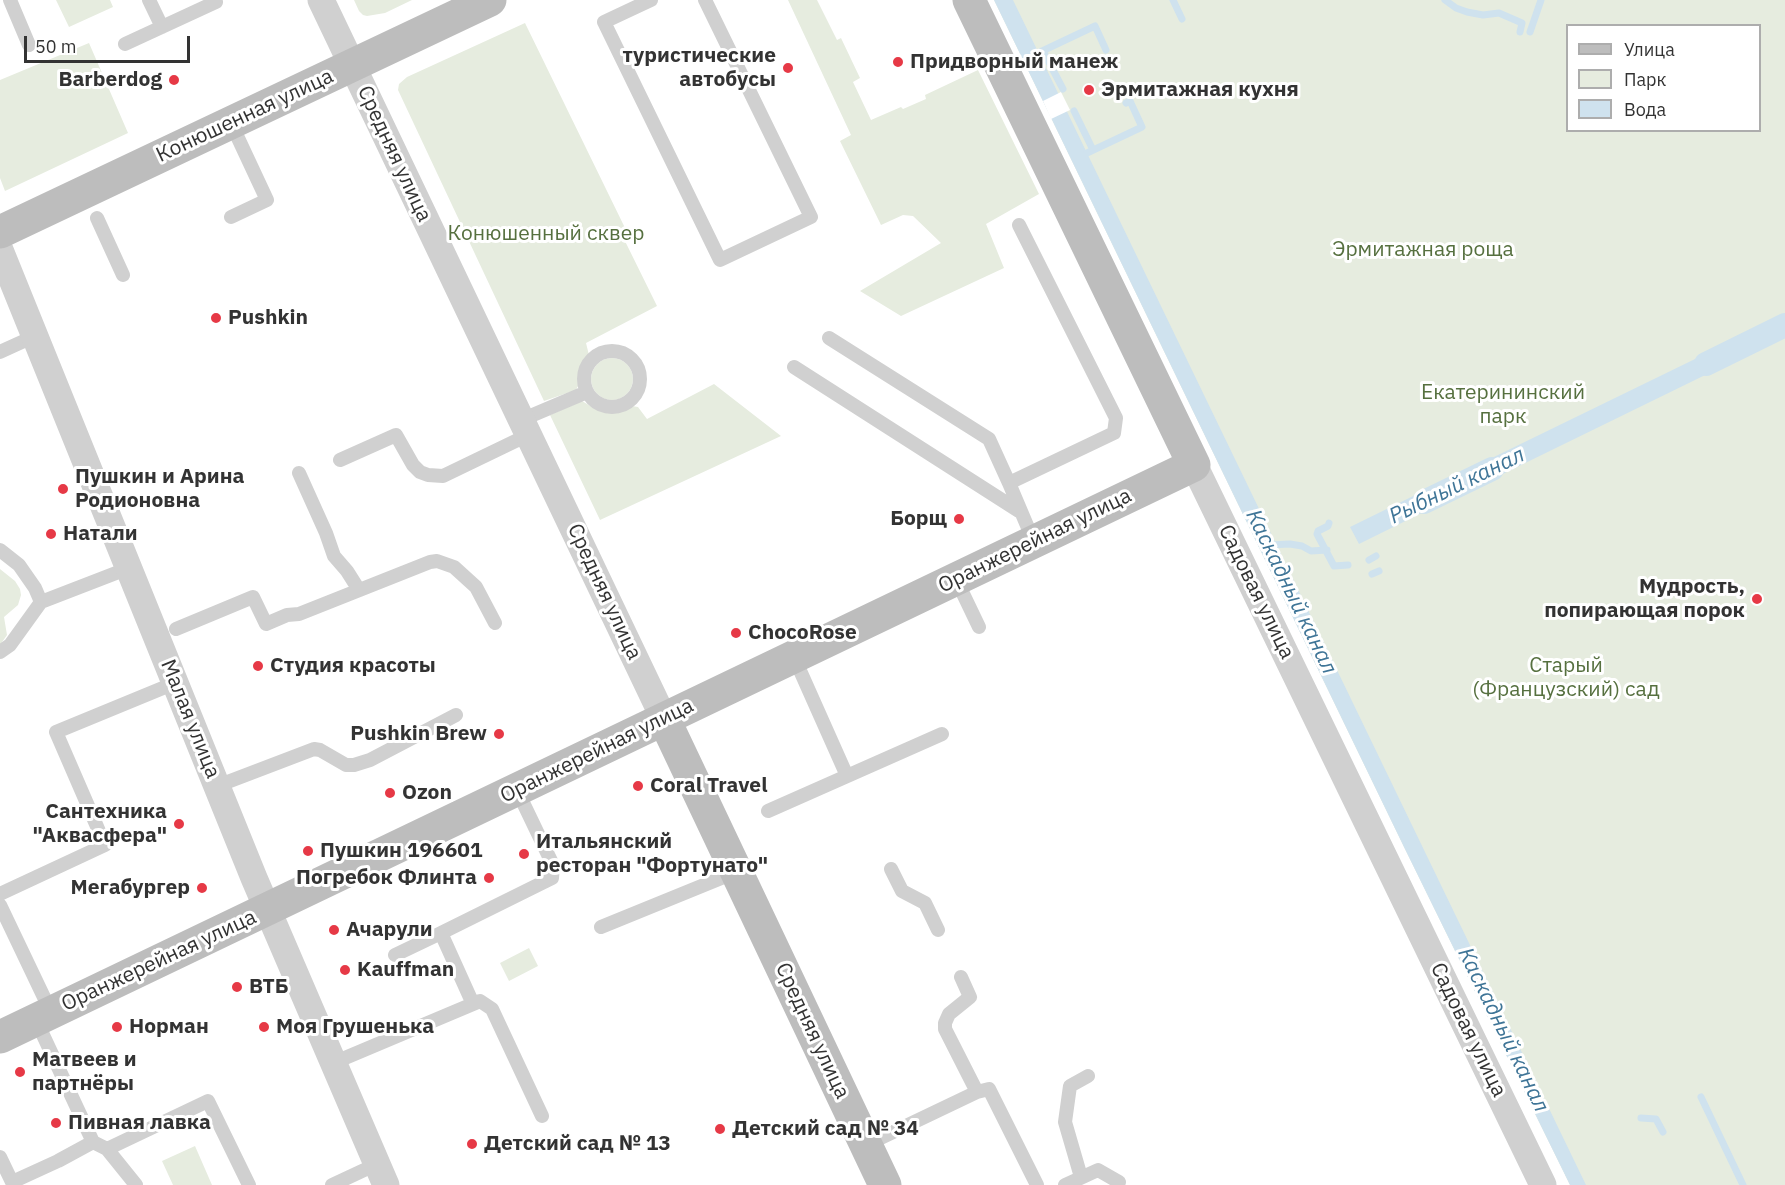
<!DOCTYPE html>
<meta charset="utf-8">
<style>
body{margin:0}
#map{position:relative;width:1785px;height:1185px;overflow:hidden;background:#fff;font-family:"IBM Plex Sans",sans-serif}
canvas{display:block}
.legend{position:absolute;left:1566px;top:24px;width:195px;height:108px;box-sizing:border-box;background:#fff;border:2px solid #adadad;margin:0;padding:8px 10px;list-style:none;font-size:18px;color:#333}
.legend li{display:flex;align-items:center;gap:12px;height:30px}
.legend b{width:30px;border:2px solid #adadad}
.scale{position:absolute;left:24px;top:36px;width:166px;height:27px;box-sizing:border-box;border:3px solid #333;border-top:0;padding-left:8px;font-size:18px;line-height:21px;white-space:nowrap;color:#333;-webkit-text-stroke:4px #fff;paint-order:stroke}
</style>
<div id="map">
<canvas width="1785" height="1185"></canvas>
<ul class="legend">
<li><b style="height:8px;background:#bdbdbd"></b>Улица</li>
<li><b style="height:16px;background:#e6ecdf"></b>Парк</li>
<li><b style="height:16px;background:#cfe2ee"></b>Вода</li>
</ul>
<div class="scale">50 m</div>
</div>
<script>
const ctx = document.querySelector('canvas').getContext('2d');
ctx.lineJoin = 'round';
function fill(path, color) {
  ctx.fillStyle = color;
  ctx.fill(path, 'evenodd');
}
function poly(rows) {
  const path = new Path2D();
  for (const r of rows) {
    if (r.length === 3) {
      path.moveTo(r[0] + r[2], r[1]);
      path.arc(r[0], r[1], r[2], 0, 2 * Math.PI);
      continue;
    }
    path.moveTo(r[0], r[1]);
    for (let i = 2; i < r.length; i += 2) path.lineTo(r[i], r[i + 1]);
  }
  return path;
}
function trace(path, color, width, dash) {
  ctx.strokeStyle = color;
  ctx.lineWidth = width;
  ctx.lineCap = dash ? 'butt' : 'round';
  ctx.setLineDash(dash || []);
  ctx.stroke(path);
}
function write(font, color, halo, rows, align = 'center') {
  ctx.font = font + ' "IBM Plex Sans",sans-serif';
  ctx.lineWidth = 6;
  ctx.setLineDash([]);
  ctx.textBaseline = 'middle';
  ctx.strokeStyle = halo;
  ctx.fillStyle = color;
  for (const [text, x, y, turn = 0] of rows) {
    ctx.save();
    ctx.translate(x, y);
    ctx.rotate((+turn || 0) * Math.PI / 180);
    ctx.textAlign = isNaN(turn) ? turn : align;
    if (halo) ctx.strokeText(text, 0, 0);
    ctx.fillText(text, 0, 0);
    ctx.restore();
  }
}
fill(poly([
 [56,0,110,0,113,7,69,27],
 [354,0,412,0,385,13,367,16,363,15,359,11],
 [788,0,817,0,837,40,841,38,860,78,853,82,871,120,901,107,903,109,926,99,925,95,978,70,1039,194,986,224,1004,268,901,316,860,291,941,243,913,216,903,215,881,225,840,141,851,135],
 [994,0,1785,0,1785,1185,1570,1185,1404,847],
 [1568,26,1760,26,1760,130,1568,130],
 [525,23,626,230,621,233,657,306,586,343,589,355,580,366,578,386,576,390,544,401,398,90,399,84,407,77],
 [89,43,128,133,5,191,0,178,0,80],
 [612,379,21],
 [714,384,781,436,600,520,550,415,582,401,599,411,610,412,632,406,638,407,647,419],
 [0,569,15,581,20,589,21,595,18,605,4,617,7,635,0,645],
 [529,948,538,966,509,981,500,963],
 [195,1146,212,1185,173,1185,162,1161]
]), '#e6ecdf');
fill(poly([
 [994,0,1013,0,1586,1185,1570,1185,1404,847],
 [1785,316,1785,336,1754,351,1746,335],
 [1732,341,1740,358,1468,491,1459,474],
 [1448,479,1456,496,1359,544,1350,527]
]), '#cfe2ee');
fill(poly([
 [1061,92,1070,110,1051,119,1043,101]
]), '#fff');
trace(poly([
 [1173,0,1182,19],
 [1445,0,1456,8,1467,12,1483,15,1499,13,1522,23,1520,32],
 [1530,32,1541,0],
 [1043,51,1063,89],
 [1038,53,1095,26,1106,50],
 [1074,111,1093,150],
 [1087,153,1142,127,1130,101,1126,103],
 [1329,523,1328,526,1318,531,1317,534,1334,566,1348,565],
 [1269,545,1290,544,1302,546,1311,551,1327,550],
 [1369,560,1376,556],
 [1372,574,1379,571],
 [1701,1097,1743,1185],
 [1641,1118,1656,1119,1663,1132]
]), '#cfe2ee', 7);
trace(poly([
 [1706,364,1785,325],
 [1424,502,1492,469]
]), '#cfe2ee', 24);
trace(poly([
 [10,0,29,45],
 [149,0,162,27],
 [651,0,604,22,720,260,811,217,705,0],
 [125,44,216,2],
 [231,217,267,200,231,123],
 [97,218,123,275],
 [1019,225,1116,418,1114,433,1009,483,1034,542],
 [829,338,989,439,1009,483],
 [612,379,28],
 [0,352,35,336],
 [794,367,1019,511],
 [521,420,587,392],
 [340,460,396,435,413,465,420,472,428,475,443,476,528,435],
 [299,473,326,533,334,556,347,571,359,590],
 [0,550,19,565,35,588,41,602],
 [956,579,979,627],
 [176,629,253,597,266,624,287,615,299,614,430,562,437,561,454,567,476,587,495,623],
 [0,652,10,645,41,602,129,568],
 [794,657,847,776],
 [217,786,314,749,320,750,346,765,354,765,370,760,456,715],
 [768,811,942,734],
 [891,869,902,891,925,903,938,930],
 [0,894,105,845,56,732,175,683],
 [0,905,51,1012],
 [601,927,736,872],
 [395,955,441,933],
 [961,977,970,997,949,1014,945,1023,945,1029,977,1092],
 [473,1004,480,1001,492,1009,542,1116],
 [36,1020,93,1142,107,1149,136,1185],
 [333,1063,473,1004,441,933,552,878,553,865,517,790],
 [866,1145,977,1092,989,1089,1037,1185],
 [107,1149,208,1101,249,1185],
 [0,1157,12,1182,58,1161,93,1142],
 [1081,1177,1065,1122,1070,1086,1088,1076],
 [332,1185,377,1164],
 [1065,1185,1098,1170,1119,1182]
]), '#d0d0d0', 14);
trace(poly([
 [321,0,664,719],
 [0,250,254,878,386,1185],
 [1194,465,1543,1185]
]), '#d0d0d0', 27);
trace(poly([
 [0,232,490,0],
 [664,719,885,1185],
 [0,1037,1194,465,969,0]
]), '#bdbdbd', 33);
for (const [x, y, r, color] of [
 [898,62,6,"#e63946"],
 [788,68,6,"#e63946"],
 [174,80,6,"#e63946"],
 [1089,90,6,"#e63946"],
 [216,318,6,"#e63946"],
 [63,489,6,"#e63946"],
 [959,519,6,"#e63946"],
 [51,534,6,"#e63946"],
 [1757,599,6,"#e63946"],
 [736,633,6,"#e63946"],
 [258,666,6,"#e63946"],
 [499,734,6,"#e63946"],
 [638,786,6,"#e63946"],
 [390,793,6,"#e63946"],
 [179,824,6,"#e63946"],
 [308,851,6,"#e63946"],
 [524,854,6,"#e63946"],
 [489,878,6,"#e63946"],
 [202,888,6,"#e63946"],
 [334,930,6,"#e63946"],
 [345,970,6,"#e63946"],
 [237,987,6,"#e63946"],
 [117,1027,6,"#e63946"],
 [264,1027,6,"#e63946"],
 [20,1072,6,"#e63946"],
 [56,1123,6,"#e63946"],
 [720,1129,6,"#e63946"],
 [472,1144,6,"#e63946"]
]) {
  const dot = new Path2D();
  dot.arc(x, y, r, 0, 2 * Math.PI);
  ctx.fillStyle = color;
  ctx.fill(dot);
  trace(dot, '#fff', 2);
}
write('bold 21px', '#333', '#fff', [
 ["туристические",776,56,"right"],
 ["автобусы",776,80,"right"],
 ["Придворный манеж",910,62],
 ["Barberdog",162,80,"right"],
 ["Эрмитажная кухня",1101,90],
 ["Pushkin",228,318],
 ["Пушкин и Арина",75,477],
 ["Родионовна",75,501],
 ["Борщ",947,519,"right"],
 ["Натали",63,534],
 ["Мудрость,",1745,587,"right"],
 ["попирающая порок",1745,611,"right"],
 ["ChocoRose",748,633],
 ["Студия красоты",270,666],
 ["Pushkin Brew",487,734,"right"],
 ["Coral Travel",650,786],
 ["Ozon",402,793],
 ["Сантехника",167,812,"right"],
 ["\"Аквасфера\"",167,836,"right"],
 ["Итальянский",536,842],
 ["ресторан \"Фортунато\"",536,866],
 ["Пушкин 196601",320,851],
 ["Погребок Флинта",477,878,"right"],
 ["Мегабургер",190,888,"right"],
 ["Ачарули",346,930],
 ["Kauffman",357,970],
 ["ВТБ",249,987],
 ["Норман",129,1027],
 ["Моя Грушенька",276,1027],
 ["Матвеев и",32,1060],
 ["партнёры",32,1084],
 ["Пивная лавка",68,1123],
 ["Детский сад № 34",732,1129],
 ["Детский сад № 13",484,1144]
], 'left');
write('21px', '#333', '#fff', [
 ["Конюшенная улица",245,116,-25],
 ["Средняя улица",394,154,65],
 ["Оранжерейная улица",1035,541,-26],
 ["Средняя улица",604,592,65],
 ["Садовая улица",1256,592,64],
 ["Малая улица",190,719,68],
 ["Оранжерейная улица",597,751,-26],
 ["Оранжерейная улица",159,961,-25],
 ["Садовая улица",1468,1030,64],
 ["Средняя улица",812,1031,65]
]);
write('21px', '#56703f', '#fff', [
 ["Конюшенный сквер",546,234],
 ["Эрмитажная роща",1423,250],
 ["Екатерининский",1503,393],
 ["парк",1503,417],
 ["Старый",1566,666],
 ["(Французский) сад",1566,690]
]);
write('italic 22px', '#3f7597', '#fff', [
 ["Рыбный канал",1457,486,-26],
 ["Каскадный канал",1291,592,64],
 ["Каскадный канал",1503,1030,64]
]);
</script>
